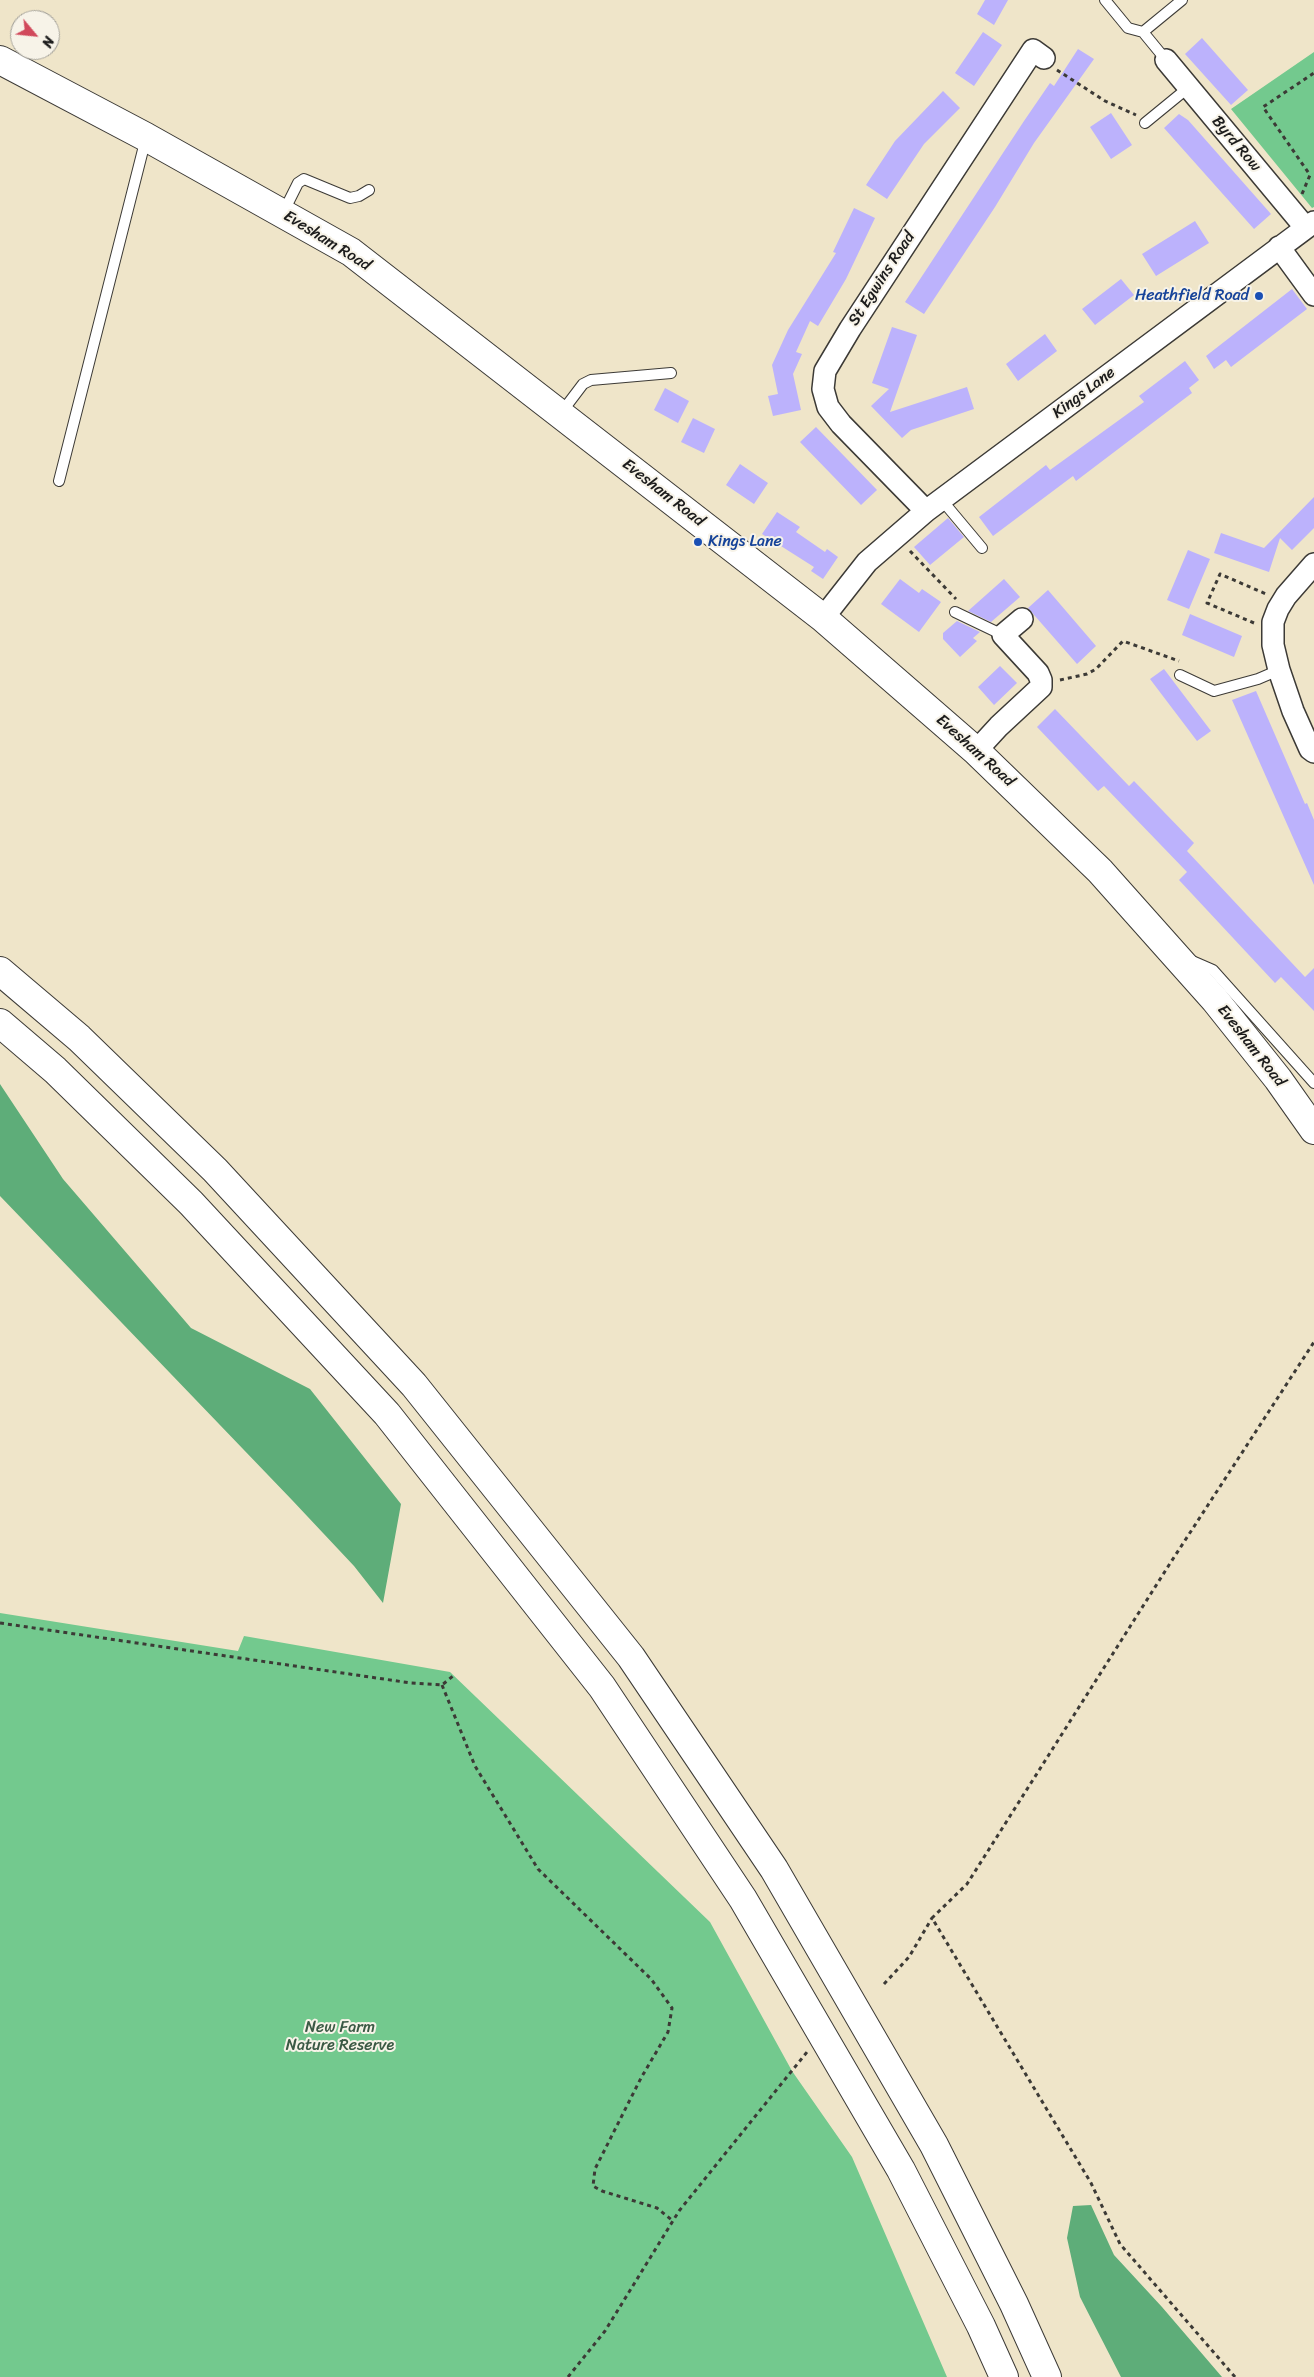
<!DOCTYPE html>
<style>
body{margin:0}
#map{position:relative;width:1314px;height:2377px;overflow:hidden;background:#efe5c9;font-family:Sriracha,sans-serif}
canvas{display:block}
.north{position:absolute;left:10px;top:10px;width:50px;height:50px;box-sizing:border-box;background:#f7f3e8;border:1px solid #9f9d96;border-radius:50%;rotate:118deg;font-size:14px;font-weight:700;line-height:20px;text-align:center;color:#1c1c1c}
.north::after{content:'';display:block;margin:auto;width:18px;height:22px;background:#d1495b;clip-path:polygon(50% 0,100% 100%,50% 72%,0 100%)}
</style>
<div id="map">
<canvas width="1314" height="2377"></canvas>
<div class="north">N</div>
</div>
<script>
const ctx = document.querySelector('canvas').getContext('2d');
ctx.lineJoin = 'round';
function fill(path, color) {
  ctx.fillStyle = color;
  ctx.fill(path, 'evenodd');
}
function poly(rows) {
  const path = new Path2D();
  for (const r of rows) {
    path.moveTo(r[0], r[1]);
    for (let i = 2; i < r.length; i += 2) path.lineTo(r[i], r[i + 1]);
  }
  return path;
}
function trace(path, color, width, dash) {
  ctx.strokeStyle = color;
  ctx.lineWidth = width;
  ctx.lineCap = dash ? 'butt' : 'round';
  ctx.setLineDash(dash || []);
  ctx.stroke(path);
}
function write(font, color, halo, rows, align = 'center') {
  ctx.font = font + ' Sriracha,sans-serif';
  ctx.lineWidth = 4;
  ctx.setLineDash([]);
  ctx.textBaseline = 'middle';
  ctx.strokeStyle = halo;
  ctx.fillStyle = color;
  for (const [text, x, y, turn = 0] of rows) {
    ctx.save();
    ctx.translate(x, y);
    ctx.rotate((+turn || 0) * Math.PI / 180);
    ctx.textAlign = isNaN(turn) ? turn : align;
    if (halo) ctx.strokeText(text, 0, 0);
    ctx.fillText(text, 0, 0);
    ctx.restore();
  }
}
fill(poly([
 [1314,52,1314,207,1312,208,1231,109],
 [0,1613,238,1651,244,1636,450,1672,710,1922,792,2071,852,2157,947,2377,0,2377]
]), '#73c98e');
fill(poly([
 [0,1084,63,1179,191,1328,310,1389,401,1504,383,1603,354,1566,292,1500,0,1196],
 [1091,2205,1114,2255,1162,2307,1222,2377,1121,2377,1080,2297,1067,2238,1073,2206]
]), '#5ead79');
fill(poly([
 [985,0,1008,0,994,25,977,14],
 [983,32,1002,45,974,86,955,73],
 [1202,38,1248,90,1231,105,1185,54],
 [1078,49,1094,59,1034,143,995,207,924,314,905,302,1024,121,1050,83,1054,86],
 [943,91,960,108,924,144,887,199,866,185,895,141],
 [1111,113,1132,145,1111,159,1090,127],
 [1179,114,1188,120,1271,214,1254,229,1164,128],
 [854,208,875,218,846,279,818,326,810,321,796,352,802,354,793,374,801,410,773,416,768,396,778,394,772,365,788,330,836,253,833,252],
 [1195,221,1209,243,1156,276,1142,254],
 [1121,279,1134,295,1095,325,1082,309],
 [1292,289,1307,309,1231,367,1226,360,1214,369,1206,356],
 [892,327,917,335,890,412,967,387,974,409,911,430,902,438,871,406,889,389,872,383],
 [1045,334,1057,351,1018,381,1006,364],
 [1185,361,1199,380,1189,388,1192,393,1076,481,1073,476,993,536,979,517,1046,465,1050,470,1144,402,1139,396],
 [665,388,689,401,678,423,654,410],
 [693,418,715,429,704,453,681,442],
 [816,427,877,490,861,505,800,442],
 [740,464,768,483,754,504,726,485],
 [1314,497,1314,528,1292,550,1280,538,1269,572,1214,553,1221,533,1264,548],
 [777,512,800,527,796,532,825,552,827,549,838,557,823,579,811,571,814,567,762,534],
 [948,518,964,537,930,565,914,547],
 [1188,550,1210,559,1189,609,1167,600],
 [900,579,919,593,922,589,941,602,919,632,881,604],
 [1004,579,1020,597,991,622,968,611],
 [1048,590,1096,646,1077,664,1028,608],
 [1190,614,1242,636,1234,657,1182,635],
 [957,621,980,632,973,638,977,641,960,657,943,639,943,633],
 [1000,666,1017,683,994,705,978,687],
 [1164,669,1211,731,1197,741,1150,679],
 [1256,691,1305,804,1307,803,1314,820,1314,885,1232,700],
 [1055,709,1129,786,1134,781,1194,843,1187,851,1305,977,1314,968,1314,1011,1281,977,1275,983,1179,880,1187,872,1104,786,1098,791,1037,727]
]), '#bcb2fc');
const lane = poly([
 [1105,0,1128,28,1143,32,1166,60],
 [1143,32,1182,0],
 [1145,123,1189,87],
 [283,213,298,183,304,179,350,198,359,196,369,190],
 [561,413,583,384,591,380,671,373],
 [59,481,146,138],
 [941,499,982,548],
 [955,612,1003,635],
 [1180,675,1214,691,1258,679,1279,670],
 [1190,960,1213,970,1314,1083]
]);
const street = poly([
 [1166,60,1305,227],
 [1279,247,1314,295],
 [926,511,841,424,828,407,823,389,825,371,850,329,1033,50,1044,58],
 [1314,564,1286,596,1278,609,1273,622,1273,645,1279,670,1293,711,1310,749,1314,752],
 [823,618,867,562,926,511,1314,222],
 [976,751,999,726,1041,687,1041,680,1038,673,1003,635,1022,619]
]);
const secondary = poly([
 [0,60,146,137,351,252,823,618,976,751,1100,871,1215,1000,1278,1079,1314,1130]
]);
const highway = poly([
 [0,971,79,1038,215,1170,414,1385,631,1657,774,1869,934,2145,1014,2304,1047,2377],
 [0,1023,55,1070,191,1203,387,1414,602,1687,743,1899,901,2170,981,2326,1004,2377]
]);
trace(lane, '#3c3a36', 12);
trace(street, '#3c3a36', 24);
trace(secondary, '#3c3a36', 30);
trace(highway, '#3c3a36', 30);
trace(poly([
 [1057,70,1105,101,1136,115],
 [1302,194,1310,175,1263,107,1314,73],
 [910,551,956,599],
 [1254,623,1207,603,1220,574,1266,594],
 [1060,680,1087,674,1096,669,1123,641,1179,661],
 [0,1623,411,1683,442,1685,453,1676],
 [442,1685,475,1766,538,1869,651,1979,672,2008,668,2032,641,2078,595,2169,593,2186,602,2191,657,2208,673,2221],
 [884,1984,909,1957,932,1918],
 [568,2377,605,2331,679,2211,807,2052],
 [1235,2377,1120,2244,1091,2183,932,1918,967,1884,1169,1565,1314,1342]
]), '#3c3a36', 3, [4, 4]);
trace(lane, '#fff', 10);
trace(street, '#fff', 21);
trace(secondary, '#fff', 28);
trace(highway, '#fff', 28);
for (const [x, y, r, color] of [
 [1259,296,5,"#1a4fb4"],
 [698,542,5,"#1a4fb4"]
]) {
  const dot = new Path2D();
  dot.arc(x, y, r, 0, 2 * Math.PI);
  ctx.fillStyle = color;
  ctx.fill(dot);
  trace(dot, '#f7f3e8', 2);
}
write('16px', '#1c1c1c', '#f7f3e8', [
 ["Byrd Row",1236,144,50],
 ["Evesham Road",327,241,32],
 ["St Egwins Road",882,279,-57],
 ["Kings Lane",1084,393,-37],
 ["Evesham Road",663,493,38],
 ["Evesham Road",975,751,42],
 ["Evesham Road",1251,1046,52]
]);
write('16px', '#164399', '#f7f3e8', [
 ["Heathfield Road",1249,296],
 ["Kings Lane",708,542,"left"]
], 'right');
write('16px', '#3a5944', '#f7f3e8', [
 ["New Farm",340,2028],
 ["Nature Reserve",340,2046]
]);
</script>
